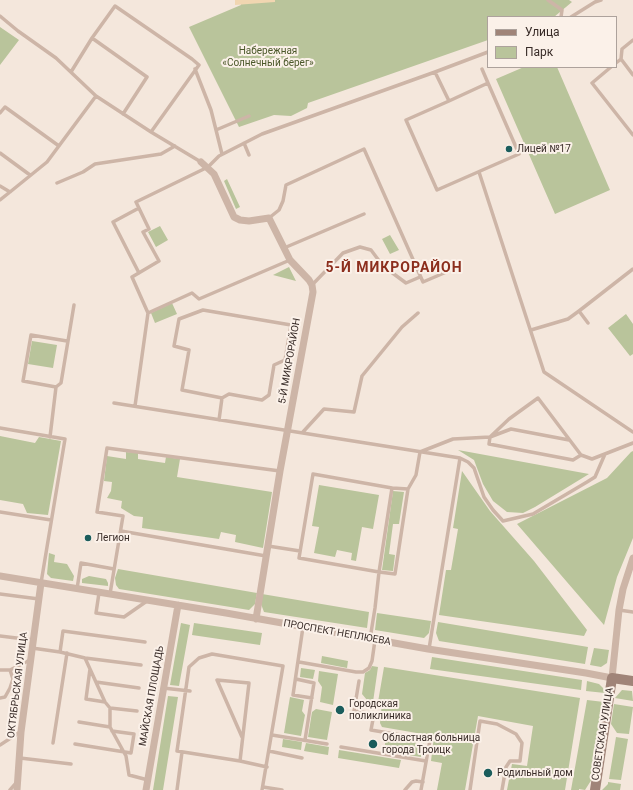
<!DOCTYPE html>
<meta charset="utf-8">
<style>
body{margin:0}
#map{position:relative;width:633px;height:790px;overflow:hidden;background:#f4e7dc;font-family:Roboto,sans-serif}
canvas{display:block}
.legend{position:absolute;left:487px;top:16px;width:130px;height:52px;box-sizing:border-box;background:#fbf1e9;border:1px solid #ada29c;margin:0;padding:5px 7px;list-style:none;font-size:12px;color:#392c28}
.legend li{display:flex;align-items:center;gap:8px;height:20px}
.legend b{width:20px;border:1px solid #ada29c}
</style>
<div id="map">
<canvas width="633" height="790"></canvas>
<ul class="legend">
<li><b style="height:5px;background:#a08478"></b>Улица</li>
<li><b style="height:11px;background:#b9c49b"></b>Парк</li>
</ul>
</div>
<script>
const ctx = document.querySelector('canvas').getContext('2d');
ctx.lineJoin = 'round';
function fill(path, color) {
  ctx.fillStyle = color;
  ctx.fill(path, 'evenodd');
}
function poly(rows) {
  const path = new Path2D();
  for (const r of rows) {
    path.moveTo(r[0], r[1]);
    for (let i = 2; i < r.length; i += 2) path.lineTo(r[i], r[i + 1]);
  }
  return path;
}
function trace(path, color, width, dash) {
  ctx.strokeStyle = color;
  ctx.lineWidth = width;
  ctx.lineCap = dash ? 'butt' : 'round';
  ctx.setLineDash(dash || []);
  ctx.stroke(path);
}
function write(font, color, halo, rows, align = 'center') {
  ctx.font = font + ' Roboto,sans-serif';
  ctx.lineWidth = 4;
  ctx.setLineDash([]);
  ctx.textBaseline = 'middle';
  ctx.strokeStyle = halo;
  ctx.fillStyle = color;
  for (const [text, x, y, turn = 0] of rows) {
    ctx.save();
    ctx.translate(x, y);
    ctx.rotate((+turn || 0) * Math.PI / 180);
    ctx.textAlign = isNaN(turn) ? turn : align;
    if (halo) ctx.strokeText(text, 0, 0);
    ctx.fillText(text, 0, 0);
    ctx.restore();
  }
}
fill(poly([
 [240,0,569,0,572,2,554,17,488,17,488,40,308,103,307,108,291,116,274,115,239,127,189,27,241,5],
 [0,27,19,40,0,65],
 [524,67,557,67,610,190,555,214,496,79],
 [227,179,240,207,236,209,224,181],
 [160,226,168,240,156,247,148,232],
 [390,235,399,250,390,254,382,239],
 [289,267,296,281,273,275],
 [172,303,177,314,155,323,151,313],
 [626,314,633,324,633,354,630,356,608,328],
 [32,341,57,345,53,368,28,364],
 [0,436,35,443,39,437,61,441,48,515,27,513,23,504,0,500],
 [458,450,589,474,535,507,523,513,507,512,493,501,483,484,474,460],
 [633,451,633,538,617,577,604,625,517,524,607,478,631,452],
 [126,452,138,453,138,459,165,463,166,457,180,459,177,477,272,492,263,548,235,542,236,535,221,532,219,539,142,528,143,517,134,516,121,508,122,501,107,498,111,491,112,482,104,481,107,456,126,459],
 [462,471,490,511,534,561,587,630,584,636,439,615,446,570,451,570,458,529,453,528],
 [319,485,379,495,373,529,362,527,356,561,351,560,352,553,337,550,335,557,314,553,319,527,312,526],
 [393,491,404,492,399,524,393,524,389,554,395,555,393,571,382,570],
 [49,553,55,555,54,562,67,564,74,576,73,581,51,578,47,574],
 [118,569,257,593,255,604,249,610,119,589,116,585,115,578],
 [89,576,106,579,108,583,108,586,82,583,82,579],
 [262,594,369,612,367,628,264,612,261,604],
 [377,613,431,621,429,633,424,638,375,630],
 [438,622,588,647,585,664,439,641,436,633],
 [181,623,190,625,179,686,170,685],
 [194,623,262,633,260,645,192,635],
 [594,648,609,650,607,663,601,667,590,665],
 [322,656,348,661,347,668,321,663],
 [432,657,582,680,581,690,430,669],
 [372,666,378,667,373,702,367,700,362,694,365,673,370,670],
 [384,667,580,698,565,790,507,790,512,764,527,766,533,726,478,716,465,790,437,790,442,763,431,761,434,736,382,727,380,723,382,703,378,702],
 [301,668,315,670,313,679,300,677],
 [319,671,338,674,333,705,320,702,322,687,318,681],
 [587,681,599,684,603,688,605,693,586,691],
 [622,690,632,691,633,701,615,698],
 [168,696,178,697,163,790,153,790],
 [290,697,304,700,302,711,305,715,301,736,284,733],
 [587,700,604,702,592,779,585,790,579,789,579,790,571,790],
 [614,704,633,707,629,734,617,733,611,724],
 [316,709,332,712,327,740,308,737,312,712],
 [386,737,424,743,421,757,384,751],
 [616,737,628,739,621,780,609,779],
 [283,739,302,742,301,750,282,747],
 [306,743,329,747,328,755,304,751],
 [339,750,401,760,399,768,338,758],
 [608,782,621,784,620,790,602,790,608,784]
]), '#b9c49b');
fill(poly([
 [235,0,275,0,275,2,235,5]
]), '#f1d6b1');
trace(poly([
 [548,0,562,10,561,17],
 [0,16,18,31,56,58,96,96,151,132,201,162],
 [571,17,595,2,601,0],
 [92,38,147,77,123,114],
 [621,59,633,75],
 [616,63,621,59,622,49,633,40],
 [611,67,592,83,633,135],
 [195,69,211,110,222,154],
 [482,69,488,83],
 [71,72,92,38,115,6,192,59,199,65,151,132],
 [435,72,449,101,406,120,437,190,519,154,488,83,449,101],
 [0,113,5,107,59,146],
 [216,130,249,116],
 [244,143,249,155],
 [0,153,30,175],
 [479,172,544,372,633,432],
 [57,183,83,172,95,164,161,154,175,146],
 [0,186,10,192,0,200],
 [10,192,47,162,96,96],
 [269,218,279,210,283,201,286,185,364,149,423,282,451,270],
 [284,248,364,214],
 [139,273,113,222,139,208],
 [312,285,343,253,360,247,371,250,383,266,406,283,420,277],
 [148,313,192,293,199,299,290,260],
 [588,323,579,311,633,269],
 [531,330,568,319,579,311],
 [56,387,23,381,31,335,67,341],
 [114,403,460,458,468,462,474,468,484,497,493,510,503,521,533,514,587,482,595,477,605,454],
 [135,406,148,313,132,277,159,261,143,232,149,229,136,202,208,167,219,156,262,134,435,72,488,52],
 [219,420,222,398,182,390,189,350,174,346,179,319,203,310,291,325,285,360,274,365,269,395,262,400,229,394,222,398],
 [0,428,65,439,41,583],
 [302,433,324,409,354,412,362,376,402,327,418,313],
 [50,437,56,387,61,383,74,305],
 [581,455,538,398,509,419,490,437,489,444,573,460,581,455,592,459,633,443],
 [392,488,408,489,416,475,420,452,453,439,490,437,511,429,569,440],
 [0,512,51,520],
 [121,531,266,556],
 [268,546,300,551],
 [77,589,81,563,114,569],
 [99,593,96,613,124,617,147,601],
 [0,594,39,599],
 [110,594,123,516,97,512,107,448,280,471],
 [619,610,633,612],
 [303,627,293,695,312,698],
 [0,636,33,640],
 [370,639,375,608,379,572,392,488,313,474,299,558,379,572,395,574,408,489],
 [32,648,60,652,63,631,145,642],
 [429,649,460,458],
 [60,652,85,658,141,665],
 [85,658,105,702,110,708,110,727,126,756,129,775,148,780],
 [299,662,356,672,363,672,369,668,372,661,375,640],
 [90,669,86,699,105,702],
 [0,670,10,670,30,660],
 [296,679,314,683,305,740],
 [359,681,354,711,374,714,371,730,430,740,421,790],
 [96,682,139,688],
 [163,688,190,691],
 [0,698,5,697,10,688,13,679,10,670],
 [110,708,137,711],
 [79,722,110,727],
 [272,735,327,744],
 [242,737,217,680,249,683,240,761,267,767],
 [53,743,67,653],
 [75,744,131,753,134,734,112,731],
 [0,745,20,732],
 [341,747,426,761],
 [269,751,302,758],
 [20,758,71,764],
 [240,761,177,751,189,667,199,658,212,654,283,666,262,790],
 [263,787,282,790],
 [10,790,17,782],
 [177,790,182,752],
 [405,790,412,782,416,781,423,782],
 [470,790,480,721,497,724,516,734,522,743,520,761,510,761,506,767,502,790]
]), '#cdb5a7', 3.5);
trace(poly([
 [201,162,214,174,234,217,240,220,249,221,269,218,290,260,309,280,312,285,313,292,280,471,256,619],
 [0,576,226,613,428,649,586,673,612,678,619,610,623,589,633,558],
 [17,790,21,732,41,583],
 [146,790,178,605]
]), '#cdb5a7', 7);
trace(poly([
 [595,790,612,678,633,681]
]), '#a08478', 10);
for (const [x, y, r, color] of [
 [509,149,4,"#1b5d5c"],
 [88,538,4,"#1b5d5c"],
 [340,710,5,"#1b5d5c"],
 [373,744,5,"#1b5d5c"],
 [488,773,5,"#1b5d5c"]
]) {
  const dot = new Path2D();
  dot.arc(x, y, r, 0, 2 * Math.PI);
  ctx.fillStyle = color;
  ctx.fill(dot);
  trace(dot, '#fbf1e9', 1.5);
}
write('10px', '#4b582a', '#fbf1e9', [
 ["Набережная",268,51],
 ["«Солнечный берег»",268,63]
]);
write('10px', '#392c28', '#fbf1e9', [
 ["Лицей №17",517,149],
 ["Легион",96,538],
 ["Городская",349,704],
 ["поликлиника",349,716],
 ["Областная больница",382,738],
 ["города Троицк",382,750],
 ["Родильный дом",497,773]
], 'left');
write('10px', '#392c28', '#fbf1e9', [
 ["5-Й МИКРОРАЙОН",290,361,-80],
 ["ПРОСПЕКТ НЕПЛЮЕВА",337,633,10],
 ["ОКТЯБРЬСКАЯ УЛИЦА",18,685,-83],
 ["МАЙСКАЯ ПЛОЩАДЬ",152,696,-80],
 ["СОВЕТСКАЯ УЛИЦА",603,734,-81]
]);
ctx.letterSpacing = '1px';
write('bold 14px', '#8c2e1d', '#fbf1e9', [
 ["5-Й МИКРОРАЙОН",394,268]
]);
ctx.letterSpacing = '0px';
</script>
